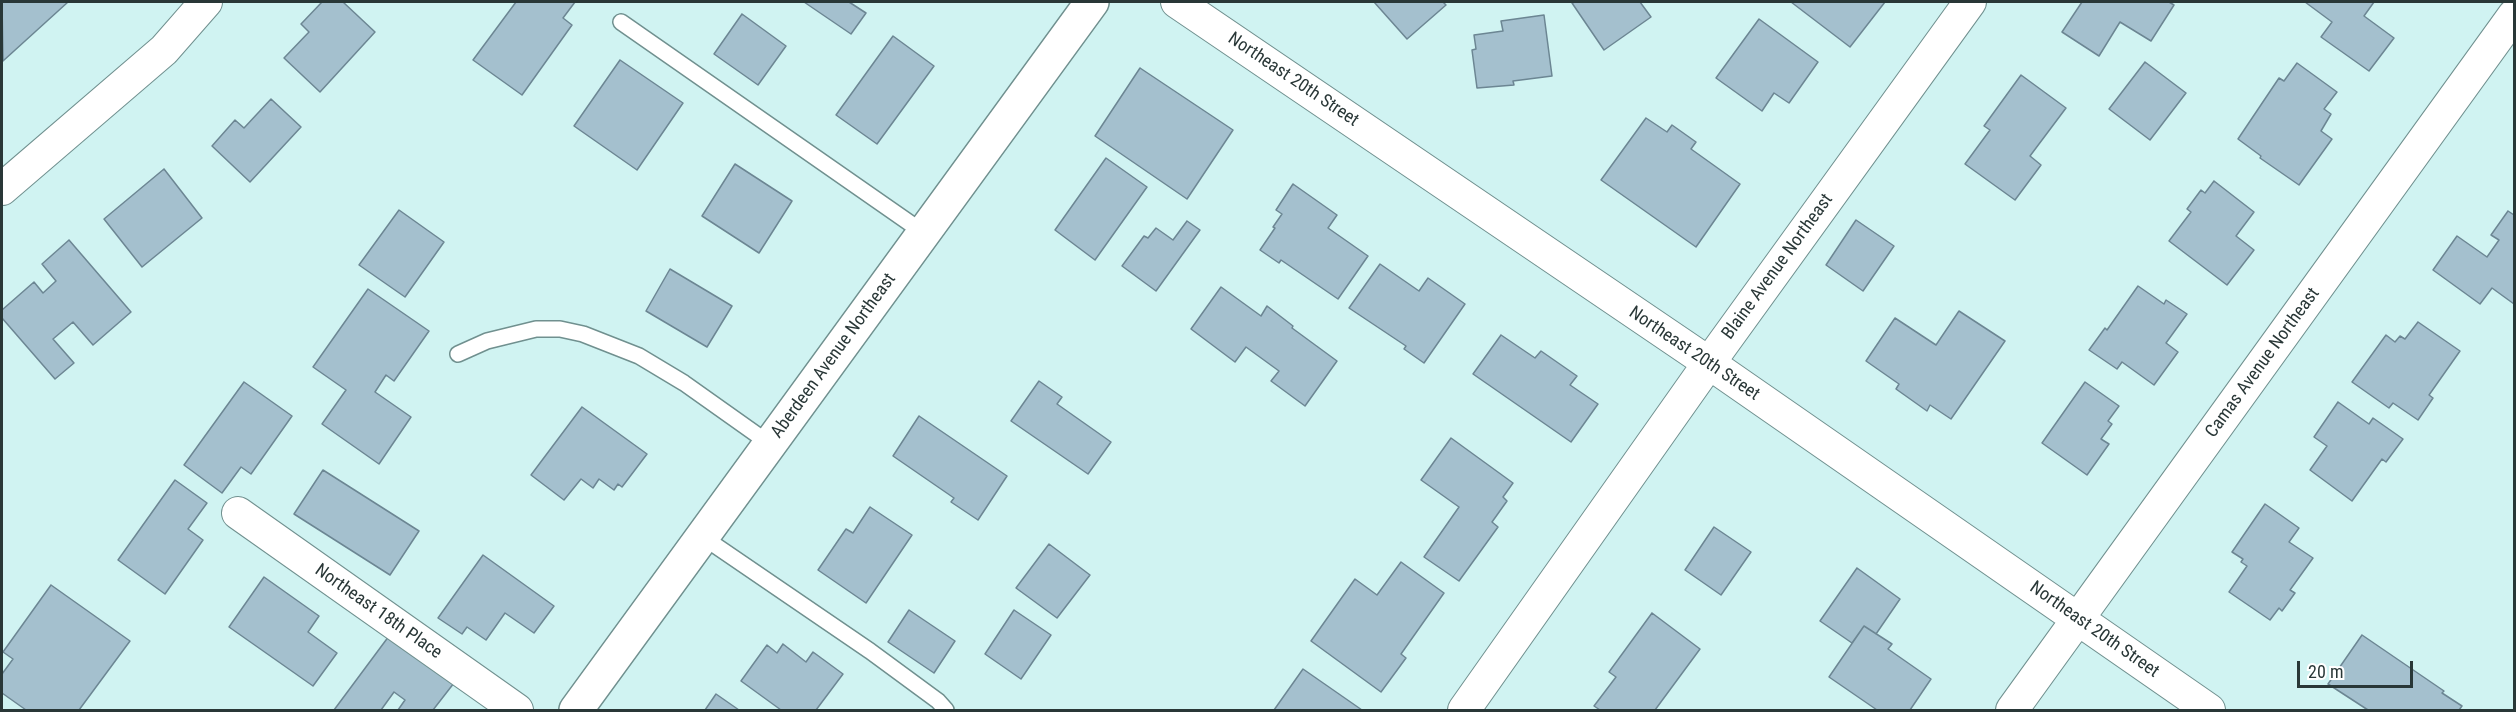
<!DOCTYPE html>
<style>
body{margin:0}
#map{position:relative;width:2516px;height:712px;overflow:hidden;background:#d0f3f2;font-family:"Roboto Condensed",sans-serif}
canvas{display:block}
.frame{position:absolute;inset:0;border:3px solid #293737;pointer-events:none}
.scale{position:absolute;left:2297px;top:661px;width:116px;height:27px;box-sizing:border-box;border:3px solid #293737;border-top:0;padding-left:8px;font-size:18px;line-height:21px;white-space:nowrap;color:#293737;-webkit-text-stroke:4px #fff;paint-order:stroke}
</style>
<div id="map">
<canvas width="2516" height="712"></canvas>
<div class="frame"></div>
<div class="scale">20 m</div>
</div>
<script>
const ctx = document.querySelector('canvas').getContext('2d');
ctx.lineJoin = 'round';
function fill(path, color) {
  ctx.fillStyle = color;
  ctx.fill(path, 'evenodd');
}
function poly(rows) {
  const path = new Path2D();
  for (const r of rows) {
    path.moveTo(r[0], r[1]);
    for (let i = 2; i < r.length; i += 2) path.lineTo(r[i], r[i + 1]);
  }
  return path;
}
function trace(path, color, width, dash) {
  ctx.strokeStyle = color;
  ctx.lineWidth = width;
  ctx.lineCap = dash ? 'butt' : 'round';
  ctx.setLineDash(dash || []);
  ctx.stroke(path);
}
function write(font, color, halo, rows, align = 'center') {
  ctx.font = font + ' "Roboto Condensed",sans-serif';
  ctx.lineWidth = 5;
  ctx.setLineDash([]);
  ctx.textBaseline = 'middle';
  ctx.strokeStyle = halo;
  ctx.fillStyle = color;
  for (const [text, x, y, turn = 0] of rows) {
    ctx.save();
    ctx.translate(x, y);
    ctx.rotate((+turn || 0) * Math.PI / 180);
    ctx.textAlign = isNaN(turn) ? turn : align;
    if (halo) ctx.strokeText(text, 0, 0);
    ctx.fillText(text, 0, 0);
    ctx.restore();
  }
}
const building = poly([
 [2,2,68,2,3,61,2,2],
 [322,2,343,2,375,32,320,92,284,58,309,32,301,24,322,2],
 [516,2,575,2,563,18,572,25,522,95,473,60,516,2],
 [804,2,849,2,866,13,851,34,804,2],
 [1374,2,1443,2,1446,5,1407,39,1374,2],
 [1575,2,1640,2,1651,17,1604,50,1572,3,1575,2],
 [1791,2,1885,2,1850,47,1791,2],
 [2082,2,2169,2,2174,5,2151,41,2120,22,2099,56,2062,32,2082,2],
 [2305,2,2374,2,2364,16,2394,38,2369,71,2321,37,2332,22,2305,2],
 [742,14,786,46,758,85,714,54,742,14],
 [1544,15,1552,76,1513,81,1514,85,1477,88,1472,50,1476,49,1474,35,1503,31,1501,21,1544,15],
 [1759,19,1818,62,1789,103,1774,93,1762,111,1716,78,1759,19],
 [893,36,934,66,877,144,836,115,893,36],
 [620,60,683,103,637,170,574,126,620,60],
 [2145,62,2186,93,2150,140,2109,109,2145,62],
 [2297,63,2337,92,2324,109,2331,114,2321,131,2332,139,2299,185,2260,158,2261,156,2238,139,2279,78,2284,81,2297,63],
 [1140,68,1233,130,1187,199,1095,136,1140,68],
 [2021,75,2066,108,2030,156,2041,165,2015,200,1965,164,1990,130,1984,126,2021,75],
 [271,99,301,127,250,182,212,146,235,120,244,128,271,99],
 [1646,118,1667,132,1672,125,1696,142,1691,149,1740,184,1696,247,1601,180,1646,118],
 [1106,158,1147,187,1095,260,1055,230,1106,158],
 [735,164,792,201,759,253,702,216,735,164],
 [164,169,202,218,142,267,104,219,164,169],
 [2214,181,2254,212,2236,236,2254,250,2227,285,2169,241,2191,212,2187,209,2201,190,2205,193,2214,181],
 [1293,184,1337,215,1328,228,1368,256,1338,299,1281,260,1279,263,1260,250,1275,228,1273,227,1282,214,1276,210,1293,184],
 [399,210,444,242,405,297,359,265,399,210],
 [2508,211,2514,215,2514,304,2492,288,2480,304,2433,270,2457,236,2487,257,2499,240,2491,235,2508,211],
 [1856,220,1894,246,1863,291,1826,265,1856,220],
 [1187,221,1200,230,1156,291,1122,266,1144,236,1148,238,1156,228,1173,240,1187,221],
 [69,240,131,312,93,345,73,322,53,339,74,363,55,379,2,318,2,310,34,282,43,293,56,281,42,264,69,240],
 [1380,264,1419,291,1428,278,1465,304,1424,363,1404,349,1406,346,1349,308,1380,264],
 [670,269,732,306,707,347,646,311,670,269],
 [2138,286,2164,304,2166,300,2187,314,2166,343,2178,352,2154,385,2122,362,2117,369,2089,350,2105,328,2107,330,2138,286],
 [1221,287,1261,316,1267,306,1293,326,1292,328,1337,361,1305,406,1271,381,1279,371,1246,347,1235,362,1191,329,1221,287],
 [368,289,429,331,394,381,386,375,375,392,411,417,379,464,322,424,346,390,313,367,368,289],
 [1959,311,2005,341,1951,419,1930,405,1927,411,1896,389,1899,384,1866,361,1895,318,1936,345,1959,311],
 [2418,322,2460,351,2429,395,2433,398,2418,420,2393,403,2389,408,2352,382,2386,335,2395,342,2400,336,2405,339,2418,322],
 [1501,335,1535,358,1541,351,1577,376,1570,385,1598,404,1571,442,1473,374,1501,335],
 [1039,381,1062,397,1057,404,1111,442,1088,474,1011,421,1039,381],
 [244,382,292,416,251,474,241,467,222,493,184,465,244,382],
 [2085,382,2119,406,2108,421,2112,424,2101,439,2109,444,2087,475,2042,443,2085,382],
 [2338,402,2369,424,2373,418,2403,439,2386,462,2382,459,2352,501,2310,470,2327,446,2314,437,2338,402],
 [582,407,647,454,622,487,618,484,614,490,599,479,593,488,581,479,564,500,531,475,582,407],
 [919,416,1007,476,978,520,951,502,954,498,893,456,919,416],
 [1451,438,1513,483,1503,497,1507,501,1492,522,1498,527,1459,581,1424,557,1459,507,1421,480,1451,438],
 [323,470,419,531,390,575,294,514,323,470],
 [175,480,207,503,188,529,203,540,165,594,118,560,175,480],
 [2265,504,2299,528,2289,542,2313,558,2290,590,2295,593,2282,611,2279,608,2270,620,2229,592,2247,566,2241,562,2243,559,2232,552,2265,504],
 [870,507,912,535,866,603,818,570,846,529,853,533,870,507],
 [1714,527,1751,552,1721,595,1685,570,1714,527],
 [1049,544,1090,575,1057,618,1016,588,1049,544],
 [483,555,554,606,534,633,505,613,486,640,467,627,462,634,438,618,483,555],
 [1401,562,1444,593,1401,654,1406,658,1381,692,1311,641,1355,579,1377,595,1401,562],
 [1857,568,1900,599,1876,634,1864,626,1852,643,1820,621,1857,568],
 [264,577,319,616,308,632,337,653,313,686,229,627,264,577],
 [51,585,130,641,79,710,26,710,2,693,2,674,13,659,3,652,51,585],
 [909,610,955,641,934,673,888,642,909,610],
 [1014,610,1051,635,1021,679,985,654,1014,610],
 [1652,613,1700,649,1655,710,1600,710,1594,706,1616,677,1609,672,1652,613],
 [1864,626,1892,644,1888,649,1931,679,1910,710,1877,710,1829,677,1864,626],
 [2362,635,2444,691,2442,693,2462,706,2459,710,2368,710,2328,684,2362,635],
 [389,636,454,683,433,710,398,710,405,700,394,692,381,710,334,710,389,636],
 [783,644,806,662,813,652,843,674,816,710,781,710,741,681,767,645,777,653,783,644],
 [1303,669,1362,710,1274,710,1303,669],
 [716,694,739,710,705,710,716,694]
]);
fill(building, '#a4c0ce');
trace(building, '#6c8693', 1.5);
const service = poly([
 [621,22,924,233],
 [458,354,487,341,536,329,560,329,583,334,639,356,684,383,770,444],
 [703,537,870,651,938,701,946,710]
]);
const minor = poly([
 [1177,2,1709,363,2209,710],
 [2,189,164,50,206,2],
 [238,513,517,710],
 [1464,710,1709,363,1970,2],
 [2012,710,2514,15]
]);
const tertiary = poly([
 [576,710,1092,2]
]);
trace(service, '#70908f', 18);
trace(minor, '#70908f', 34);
trace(tertiary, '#70908f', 36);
trace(service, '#fff', 15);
trace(minor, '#fff', 32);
trace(tertiary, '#fff', 33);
write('18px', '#293737', '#fff', [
 ["Northeast 20th Street",1293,80,34],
 ["Blaine Avenue Northeast",1778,267,-54],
 ["Northeast 20th Street",1694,354,34],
 ["Aberdeen Avenue Northeast",834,356,-54],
 ["Camas Avenue Northeast",2263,363,-54],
 ["Northeast 18th Place",378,612,35],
 ["Northeast 20th Street",2094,630,35]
]);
</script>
